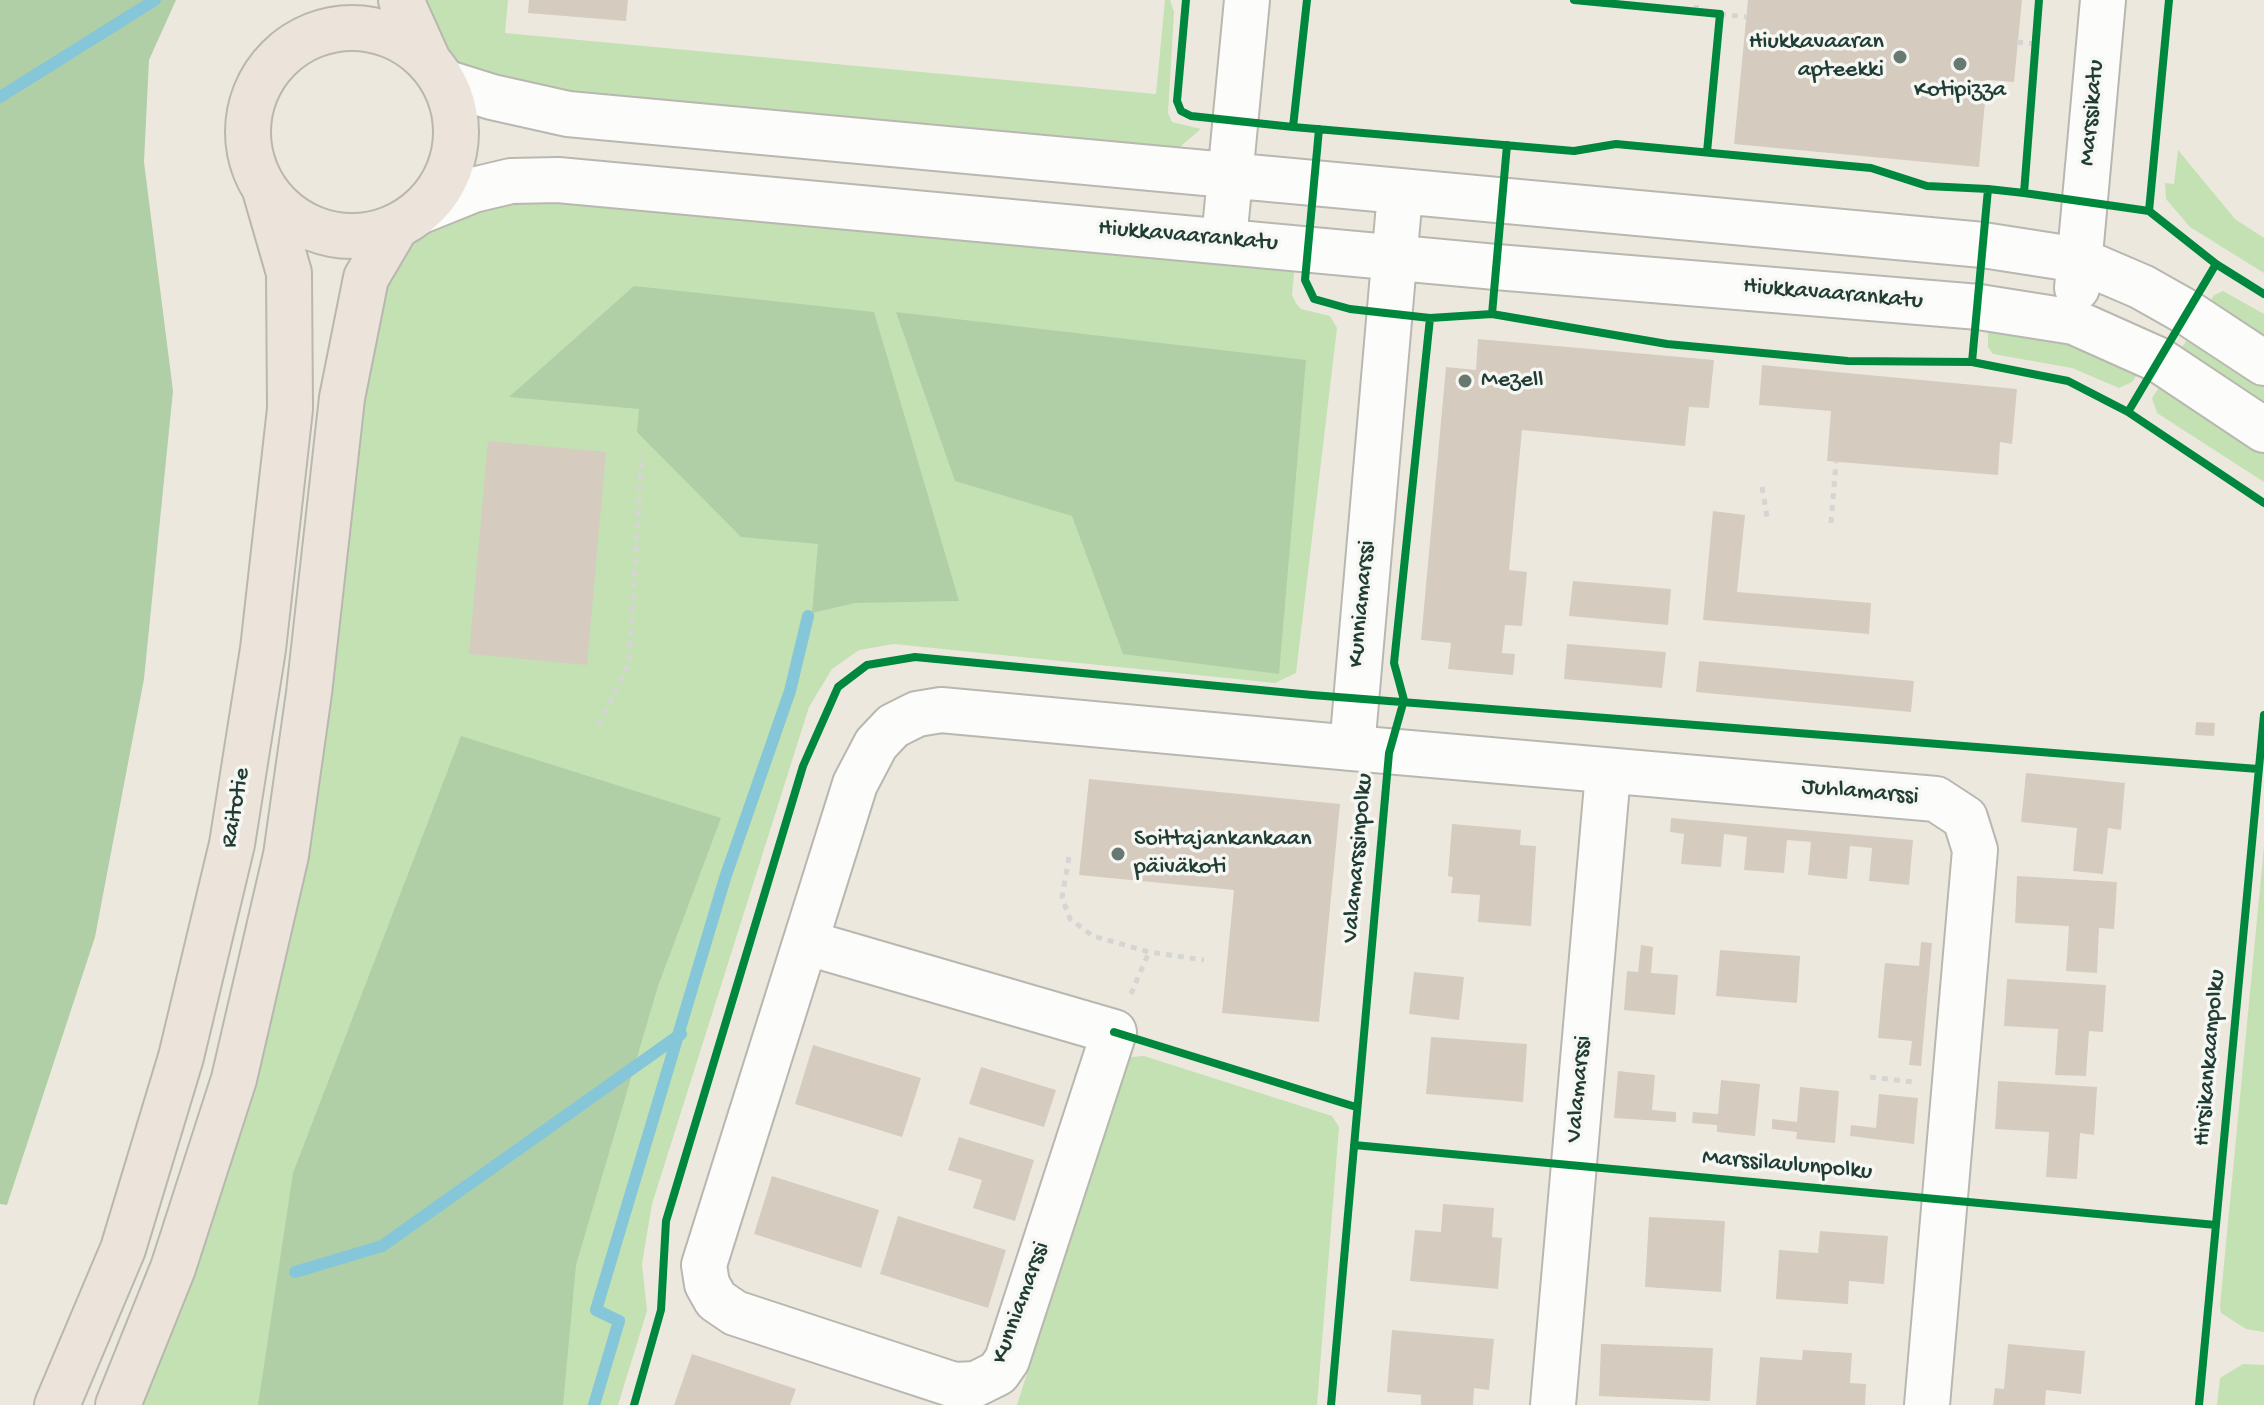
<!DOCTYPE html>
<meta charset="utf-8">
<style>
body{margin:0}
canvas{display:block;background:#ede8de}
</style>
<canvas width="2264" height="1405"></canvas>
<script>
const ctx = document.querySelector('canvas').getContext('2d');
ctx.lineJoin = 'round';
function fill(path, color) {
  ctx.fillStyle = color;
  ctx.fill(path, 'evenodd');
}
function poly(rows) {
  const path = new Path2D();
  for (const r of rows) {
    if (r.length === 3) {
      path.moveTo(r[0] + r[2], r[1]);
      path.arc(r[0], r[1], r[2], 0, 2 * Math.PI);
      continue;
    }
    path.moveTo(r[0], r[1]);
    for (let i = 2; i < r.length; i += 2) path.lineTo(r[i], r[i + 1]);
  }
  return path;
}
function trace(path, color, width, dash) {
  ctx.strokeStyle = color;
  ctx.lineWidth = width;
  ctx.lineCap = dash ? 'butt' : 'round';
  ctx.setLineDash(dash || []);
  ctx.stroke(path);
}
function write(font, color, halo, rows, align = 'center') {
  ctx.font = font + ' "Gochi Hand",sans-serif';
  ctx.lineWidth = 7;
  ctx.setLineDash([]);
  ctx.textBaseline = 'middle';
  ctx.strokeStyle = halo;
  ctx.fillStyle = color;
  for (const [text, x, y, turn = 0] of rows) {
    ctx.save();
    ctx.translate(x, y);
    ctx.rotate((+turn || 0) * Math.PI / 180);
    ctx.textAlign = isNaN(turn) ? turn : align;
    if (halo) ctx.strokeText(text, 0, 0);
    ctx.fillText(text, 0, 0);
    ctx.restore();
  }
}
fill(poly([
 [416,0,508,0,505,33,1156,94,1165,0,1170,0,1174,12,1168,113,1172,122,1201,129,1175,151,578,101,479,75,449,59],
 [2178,150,2235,219,2264,238,2264,273,2190,227,2166,199,2165,183,2174,184],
 [567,194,1295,262,1292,295,1296,303,1301,309,1330,316,1337,328,1296,673,1275,683,894,644,859,650,832,669,809,707,652,1204,642,1264,647,1311,618,1405,132,1405,188,1268,359,389,387,282,407,237,475,202],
 [2223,291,2264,314,2264,346,2206,309,2214,295],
 [1988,325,2034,331,2141,369,2132,382,2119,388,2072,368,1993,354,1988,347],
 [2191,333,2264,381,2264,414,2176,357],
 [2162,383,2264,450,2264,482,2157,413,2152,398],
 [2264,846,2264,1332,2246,1329,2221,1313,2220,1306],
 [1144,1056,1332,1116,1339,1127,1317,1405,1017,1405,1125,1063,1131,1057],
 [2243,1364,2264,1365,2264,1405,2217,1405,2220,1378]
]), '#c3e1b3');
fill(poly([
 [0,0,176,0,149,60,144,162,173,391,144,679,95,937,7,1205,0,1204],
 [634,286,874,312,959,601,855,603,812,613,818,544,741,537,637,432,639,409,509,397],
 [896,312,1306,360,1279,674,1123,654,1072,516,955,481],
 [461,736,721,818,658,986,576,1265,563,1405,258,1405,293,1173]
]), '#b1cfa7');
trace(poly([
 [0,97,155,0],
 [295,1272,382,1246,681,1034],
 [594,1405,619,1321,596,1310,725,878,790,691,808,616]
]), '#85c6d8', 12);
fill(poly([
 [529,0,628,0,626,21,528,13],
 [1748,0,2022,0,2014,82,1987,80,1979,167,1734,144],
 [1478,339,1714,360,1709,408,1689,407,1685,446,1522,430,1509,570,1527,572,1522,626,1505,625,1502,653,1515,654,1513,675,1448,669,1451,643,1421,640,1446,367,1476,370],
 [1762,365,2017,389,2012,444,2000,442,1998,475,1827,461,1831,411,1759,405],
 [488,441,606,452,587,665,469,654],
 [1713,511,1745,515,1737,592,1871,603,1869,634,1703,620],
 [1573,581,1671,589,1668,625,1569,616],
 [1567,644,1666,652,1662,688,1564,679],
 [1699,661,1914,681,1911,712,1696,692],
 [2196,722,2215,723,2214,736,2195,735],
 [2026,773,2125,783,2121,830,2108,828,2103,874,2073,871,2077,828,2021,822],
 [1089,779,1340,804,1319,1022,1222,1013,1234,890,1079,875],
 [1671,818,1913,840,1909,885,1869,881,1872,848,1850,846,1847,879,1808,875,1811,842,1787,840,1784,873,1744,870,1747,837,1724,834,1721,867,1681,864,1684,834,1670,832],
 [1452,824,1521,830,1520,845,1536,846,1531,926,1478,922,1480,895,1451,893,1453,877,1448,876],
 [2017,876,2117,882,2114,929,2099,928,2097,973,2066,971,2069,926,2015,923],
 [1921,942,1932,943,1921,1066,1909,1065,1912,1041,1878,1038,1885,963,1919,966],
 [1641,945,1653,947,1651,973,1678,975,1675,1015,1624,1010,1627,971,1638,972],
 [1720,950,1800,956,1797,1003,1716,996],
 [1414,972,1464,977,1459,1020,1409,1014],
 [2007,979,2106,985,2103,1032,2089,1031,2086,1076,2055,1075,2058,1029,2004,1026],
 [1431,1037,1527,1044,1523,1102,1426,1094],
 [813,1045,921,1078,902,1137,795,1104],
 [981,1067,1056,1090,1044,1127,969,1104],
 [1618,1071,1655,1075,1652,1110,1676,1112,1676,1122,1614,1118],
 [1721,1080,1760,1084,1755,1136,1717,1132,1717,1125,1692,1123,1693,1112,1718,1114],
 [1998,1081,2097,1087,2094,1135,2080,1133,2077,1179,2046,1177,2049,1132,1995,1129],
 [1800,1087,1839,1091,1835,1143,1796,1139,1797,1132,1772,1129,1772,1119,1797,1122],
 [1879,1094,1918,1098,1914,1144,1850,1136,1851,1125,1876,1128],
 [959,1137,1034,1160,1015,1221,973,1208,982,1180,948,1170],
 [772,1176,879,1210,861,1268,754,1234],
 [1443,1204,1494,1208,1492,1237,1502,1238,1498,1289,1410,1281,1415,1230,1441,1232],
 [898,1216,1006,1250,988,1308,880,1274],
 [1649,1217,1725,1221,1721,1292,1645,1287],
 [1820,1231,1888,1236,1884,1284,1849,1281,1848,1304,1776,1299,1779,1250,1818,1253],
 [1392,1330,1494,1339,1489,1390,1474,1388,1473,1405,1421,1405,1421,1395,1387,1392],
 [1601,1344,1713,1348,1710,1401,1599,1396],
 [2008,1344,2085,1351,2081,1394,2046,1390,2045,1405,1993,1405,1995,1388,2004,1389],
 [1803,1350,1852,1353,1850,1383,1866,1384,1865,1405,1756,1405,1760,1357,1802,1360],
 [692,1354,796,1389,790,1405,674,1405]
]), '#d5ccbf');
const minor = poly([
 [444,82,492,97,568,114,1983,245,2079,260,2142,287,2188,313,2264,363],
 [421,211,473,190,511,181,558,180,1496,267,1979,307,2074,322,2159,360,2264,430],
 [1224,240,1247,0],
 [2077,288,2103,0],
 [1352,748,1936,799,1965,818,1975,850,1927,1405],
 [808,943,1114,1032,1007,1360,998,1373,976,1384,954,1385,735,1313,716,1300,707,1284,704,1265,855,784,876,744,893,726,917,714,941,710,1352,748,1400,193],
 [1553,1405,1608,773]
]);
const major = poly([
 [401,0,428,60],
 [352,132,104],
 [57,1405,123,1249,181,1057,232,844,263,649,290,409,289,273,265,190],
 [118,1405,173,1268,234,1079,286,855,309,693,342,398,366,278,396,227]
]);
trace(minor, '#b8b7b0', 48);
trace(major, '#b8b7b0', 48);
trace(poly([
 [1696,11,1697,0],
 [1720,14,1746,17],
 [2017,42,2035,44],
 [1762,487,1767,517],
 [1831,523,1836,462],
 [599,725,629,663,642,454],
 [1069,857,1062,898,1070,919,1093,936,1149,952,1204,960],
 [1131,994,1149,952],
 [1870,1077,1913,1082]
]), '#d5d5d3', 5, [6, 6]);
trace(minor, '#fcfcfa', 44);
trace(major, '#ece4da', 44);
trace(poly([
 [1186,0,1177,101,1181,111,1191,116,1293,127],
 [1307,0,1293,127,1574,151,1616,144,1871,168,1927,186,1988,189],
 [1574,0,1720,14,1707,152],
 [1319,129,1305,280,1314,299,1350,309,1430,318,1492,314,1667,344,1848,361,1972,362,2068,381,2128,412,2264,503],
 [2024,193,2149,211,2216,264,2264,294],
 [2149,211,2169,0],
 [1492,314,1507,145],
 [1972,362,1988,189,2024,193,2039,0],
 [2128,412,2216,264],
 [1114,1032,1356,1107],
 [1354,1145,2216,1225],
 [634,1405,661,1310,666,1221,803,766,838,687,867,665,915,657,1312,695,2258,769],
 [1331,1405,1389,753,1404,700,1394,663,1430,318],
 [2199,1405,2264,715]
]), '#00873e', 8);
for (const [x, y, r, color] of [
 [1900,57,8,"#677970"],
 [1960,64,8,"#677970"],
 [1465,381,8,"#677970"],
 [1118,854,8,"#677970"]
]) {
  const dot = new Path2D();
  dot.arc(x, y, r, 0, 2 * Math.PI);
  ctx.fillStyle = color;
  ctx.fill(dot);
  trace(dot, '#f6f6f2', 3);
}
write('24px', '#1f3d34', '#f6f6f2', [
 ["Hiukkavaaran",1884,43,"right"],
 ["apteekki",1884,71,"right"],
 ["Kotipizza",1960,91,"center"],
 ["Mezell",1481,381],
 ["Soittajankankaan",1134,840],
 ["päiväkoti",1134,868]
], 'left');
write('24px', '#1f3d34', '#f6f6f2', [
 ["Marssikatu",2093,113,-85],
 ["Hiukkavaarankatu",1188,237,5],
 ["Hiukkavaarankatu",1833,295,5],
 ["Kunniamarssi",1363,604,-85],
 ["Juhlamarssi",1860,793,5],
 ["Raitotie",237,808,-80],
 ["Valamarssinpolku",1359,858,-85],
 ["Hirsikankaanpolku",2211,1058,-85],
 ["Valamarssi",1580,1089,-85],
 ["Marssilaulunpolku",1787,1166,5],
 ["Kunniamarssi",1022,1303,-70]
]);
</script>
